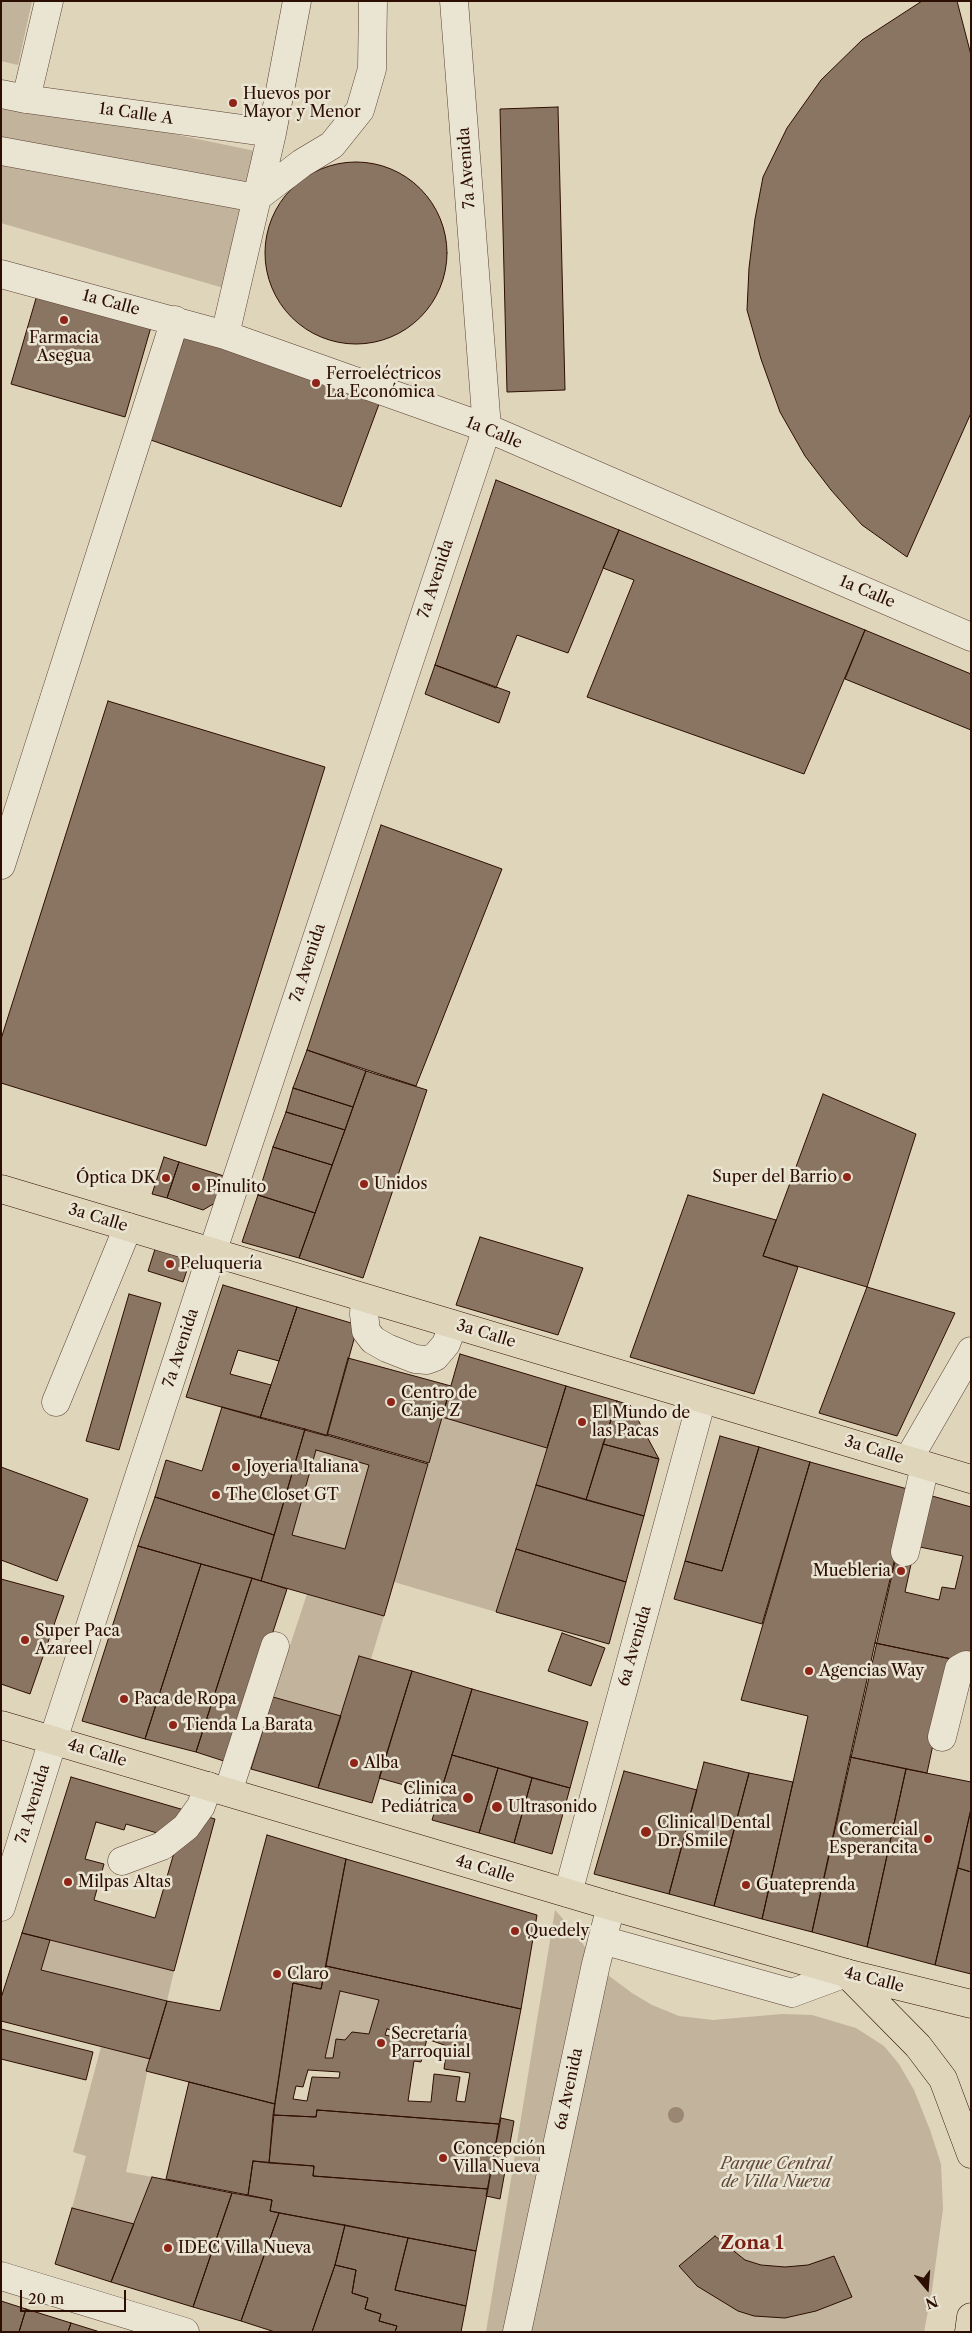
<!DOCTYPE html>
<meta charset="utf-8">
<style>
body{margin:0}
#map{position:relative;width:972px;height:2333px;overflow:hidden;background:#dfd5bb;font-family:"Libre Caslon Text",serif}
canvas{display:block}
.frame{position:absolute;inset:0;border:2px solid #2d0e02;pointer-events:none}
.north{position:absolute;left:902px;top:2263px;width:50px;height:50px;-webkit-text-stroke:4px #eae4d3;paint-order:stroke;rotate:162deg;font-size:14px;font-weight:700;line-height:20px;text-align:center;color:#2d0e02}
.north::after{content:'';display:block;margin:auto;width:18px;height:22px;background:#2d0e02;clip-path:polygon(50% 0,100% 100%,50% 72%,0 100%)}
.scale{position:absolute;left:20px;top:2290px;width:106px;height:22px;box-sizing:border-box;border:2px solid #2d0e02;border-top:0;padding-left:6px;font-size:15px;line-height:18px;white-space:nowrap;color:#2d0e02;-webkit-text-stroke:4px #eae4d3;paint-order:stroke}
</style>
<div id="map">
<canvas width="972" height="2333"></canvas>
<div class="frame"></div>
<div class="north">N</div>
<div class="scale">20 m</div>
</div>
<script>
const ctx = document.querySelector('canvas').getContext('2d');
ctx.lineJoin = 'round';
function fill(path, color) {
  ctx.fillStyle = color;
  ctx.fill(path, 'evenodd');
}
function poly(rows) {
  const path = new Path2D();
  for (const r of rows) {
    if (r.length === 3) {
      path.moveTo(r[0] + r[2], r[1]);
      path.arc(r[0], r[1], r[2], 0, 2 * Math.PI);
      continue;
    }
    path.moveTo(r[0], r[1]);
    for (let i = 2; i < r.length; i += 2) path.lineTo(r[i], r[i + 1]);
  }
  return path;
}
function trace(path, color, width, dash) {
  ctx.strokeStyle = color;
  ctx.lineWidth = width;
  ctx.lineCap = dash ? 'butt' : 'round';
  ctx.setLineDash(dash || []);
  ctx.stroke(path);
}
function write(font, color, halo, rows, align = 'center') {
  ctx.font = font + ' "Libre Caslon Text",serif';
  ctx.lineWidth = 5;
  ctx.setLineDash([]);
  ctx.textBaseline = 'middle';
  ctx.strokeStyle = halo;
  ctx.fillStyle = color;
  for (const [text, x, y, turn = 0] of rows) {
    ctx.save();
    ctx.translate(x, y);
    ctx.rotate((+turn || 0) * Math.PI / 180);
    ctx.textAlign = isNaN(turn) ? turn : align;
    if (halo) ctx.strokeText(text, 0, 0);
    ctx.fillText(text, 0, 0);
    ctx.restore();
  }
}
fill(poly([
 [1,1,32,1,18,65,1,61],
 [1,98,255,151,227,289,1,223],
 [442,1417,547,1448,496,1612,394,1582],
 [316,1450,369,1465,345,1549,292,1535],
 [307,1594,384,1616,371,1659,359,1656,341,1716,273,1697],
 [555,1910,579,1937,588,1953,601,1970,632,1993,652,2005,679,2016,713,2020,782,2014,812,2015,856,2028,884,2046,899,2064,914,2090,930,2130,941,2164,943,2209,932,2290,924,2332,486,2332],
 [50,1940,174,1971,167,2001,41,1970],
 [340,1991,379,2000,369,2034,352,2032,333,2058,325,2058],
 [101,2047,150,2059,126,2172,152,2177,134,2224,72,2208,86,2156,73,2152]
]), '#c1b39c');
const building = poly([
 [922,1,957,1,971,55,971,413,907,557,862,525,831,490,805,456,780,412,761,359,747,310,749,268,755,219,763,177,787,128,821,80,862,40,922,1],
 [558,107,565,390,507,392,500,109,558,107],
 [356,253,91],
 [37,295,151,327,125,417,11,384,37,295],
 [188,327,382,396,341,507,148,439,188,327],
 [496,480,619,530,568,653,517,635,496,688,435,665,496,480],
 [619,530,865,630,804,774,587,697,634,580,603,568,619,530],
 [865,630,971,674,971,730,845,679,865,630],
 [435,665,510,692,499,723,425,694,435,665],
 [108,701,325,767,206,1146,1,1083,1,1039,108,701],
 [381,825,502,869,416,1086,307,1050,381,825],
 [307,1050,366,1071,353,1107,293,1088,307,1050],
 [366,1071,427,1090,363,1278,299,1258,366,1071],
 [293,1088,353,1107,345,1130,286,1112,293,1088],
 [823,1094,916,1134,867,1287,763,1256,823,1094],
 [286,1112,345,1130,332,1165,273,1147,286,1112],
 [273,1147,332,1165,315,1213,258,1195,273,1147],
 [164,1157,179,1162,167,1198,152,1194,164,1157],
 [179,1162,224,1176,215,1203,203,1210,167,1198,179,1162],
 [258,1195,315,1213,299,1258,242,1242,258,1195],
 [688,1195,776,1220,763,1256,798,1267,754,1394,630,1357,688,1195],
 [480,1237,583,1268,558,1335,456,1305,480,1237],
 [156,1246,191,1258,183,1282,148,1271,156,1246],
 [223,1285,297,1307,279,1361,238,1350,230,1374,271,1385,260,1418,186,1397,223,1285],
 [867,1287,955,1313,897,1436,819,1413,867,1287],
 [129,1294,161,1303,119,1450,86,1441,129,1294],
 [297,1307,358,1325,327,1436,260,1418,297,1307],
 [460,1354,566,1386,547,1448,442,1417,460,1354],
 [348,1358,451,1386,429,1463,327,1434,348,1358],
 [566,1386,617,1401,586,1500,536,1485,566,1386],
 [617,1401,630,1405,659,1459,603,1444,617,1401],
 [222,1407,305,1429,274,1535,155,1497,166,1460,202,1471,222,1407],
 [305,1429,428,1464,384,1616,261,1581,305,1429],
 [316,1450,369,1465,345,1549,292,1535,316,1450],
 [720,1436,759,1447,722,1571,685,1561,720,1436],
 [603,1444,659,1459,644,1516,586,1500,603,1444],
 [759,1447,810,1462,762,1624,674,1599,685,1561,722,1571,759,1447],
 [810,1462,911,1490,812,1932,762,1919,808,1716,741,1700,810,1462],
 [1,1467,88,1499,57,1581,1,1560,1,1467],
 [536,1485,644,1516,626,1582,516,1549,536,1485],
 [911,1490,971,1507,971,1663,875,1643,911,1490],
 [915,1546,963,1556,955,1589,942,1587,939,1600,905,1592,915,1546],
 [155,1497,274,1535,261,1581,138,1546,155,1497],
 [138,1546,201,1564,145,1739,82,1721,138,1546],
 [516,1549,626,1582,609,1644,496,1612,516,1549],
 [201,1564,252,1578,196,1752,145,1739,201,1564],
 [252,1578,287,1589,230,1763,196,1752,252,1578],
 [1,1579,64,1596,30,1694,1,1684,1,1579],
 [562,1633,605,1648,591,1686,548,1671,562,1633],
 [875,1643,951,1659,927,1773,850,1757,875,1643],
 [359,1656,412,1671,372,1803,318,1788,359,1656],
 [412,1671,472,1689,440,1795,379,1778,412,1671],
 [472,1689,588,1722,570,1788,452,1755,472,1689],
 [273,1697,341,1716,318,1788,251,1769,273,1697],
 [452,1755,498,1768,479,1833,432,1820,452,1755],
 [850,1757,906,1769,867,1947,812,1932,850,1757],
 [704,1762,749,1773,714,1906,669,1894,704,1762],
 [498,1768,532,1778,514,1843,479,1833,498,1768],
 [906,1769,971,1782,971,1809,935,1965,867,1947,906,1769],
 [624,1771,697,1790,669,1894,594,1874,624,1771],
 [749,1773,793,1782,762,1919,714,1906,749,1773],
 [71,1777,215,1819,174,1971,22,1933,71,1777],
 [96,1822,124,1830,126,1824,178,1839,155,1918,94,1900,104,1864,85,1859,96,1822],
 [532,1778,570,1788,552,1854,514,1843,532,1778],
 [971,1809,971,1872,958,1868,971,1809],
 [267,1835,346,1859,321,1989,293,1983,275,2104,146,2071,167,2001,220,2011,267,1835],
 [346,1859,537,1915,521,2009,326,1966,346,1859],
 [958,1868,971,1872,971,1974,935,1965,958,1868],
 [22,1933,50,1940,41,1970,167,2001,150,2059,1,2021,1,1998,22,1933],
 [326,1966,521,2009,499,2124,317,2110,316,2117,273,2115,293,1983,321,1989,326,1966],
 [340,1991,379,2000,369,2034,352,2032,345,2040,336,2039,333,2058,325,2058,340,1991],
 [387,2029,410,2034,409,2040,385,2035,387,2029],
 [427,2039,447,2046,444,2069,470,2073,465,2102,456,2101,460,2077,434,2074,431,2102,408,2101,414,2061,421,2062,427,2039],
 [308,2070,340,2072,339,2078,312,2077,307,2101,293,2099,296,2086,303,2087,308,2070],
 [1,2029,93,2052,86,2080,1,2059,1,2029],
 [189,2082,275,2104,269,2163,253,2161,248,2195,166,2179,189,2082],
 [317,2110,499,2124,488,2189,313,2176,314,2166,269,2163,273,2115,316,2117,317,2110],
 [501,2118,514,2121,500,2199,486,2196,501,2118],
 [253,2161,314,2166,313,2176,488,2189,476,2251,270,2211,272,2200,248,2195,253,2161],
 [152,2177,232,2193,193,2307,111,2282,152,2177],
 [232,2193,272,2200,270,2211,279,2213,241,2321,193,2307,232,2193],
 [72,2208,134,2224,111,2282,55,2264,72,2208],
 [279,2213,345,2225,335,2265,312,2332,275,2332,241,2321,279,2213],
 [345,2225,408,2238,395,2290,466,2306,461,2332,395,2332,397,2326,379,2321,381,2314,365,2309,368,2298,352,2293,356,2270,335,2265,345,2225],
 [715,2236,745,2260,761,2265,785,2267,808,2265,834,2256,852,2297,816,2311,785,2318,754,2316,738,2311,697,2286,679,2266,715,2236],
 [408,2238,476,2251,466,2306,395,2290,408,2238],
 [335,2265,356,2270,352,2293,368,2298,365,2309,381,2314,379,2321,397,2326,395,2332,312,2332,335,2265],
 [1,2301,26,2309,19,2332,1,2332,1,2301],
 [26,2309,71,2323,68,2332,19,2332,26,2309],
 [71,2323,100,2332,68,2332,71,2323]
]);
fill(building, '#8a7562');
trace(building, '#2d0e02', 1);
const minor = poly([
 [1,94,26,99,272,133],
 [26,99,49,1],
 [1,151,256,198,302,163,332,145,360,110,372,69,373,1],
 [1,274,225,335,487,428,971,637],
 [225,335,272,133,297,1],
 [1,865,175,320],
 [365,1299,364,1314,366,1331,373,1340,387,1348,415,1359,427,1360,435,1357,446,1344,453,1325],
 [56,1402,128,1227],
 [908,1460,971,1351],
 [905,1552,925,1466],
 [942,1737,959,1669,966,1665,971,1666],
 [228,1792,275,1646],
 [122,1861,162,1846,186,1827,201,1806,208,1786],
 [568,1893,702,1399],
 [1,1907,53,1740,212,1253,487,428,454,1],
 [602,1940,792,1993,846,1973],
 [1,2276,185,2332],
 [517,2332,596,1964,611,1906]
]);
const major = poly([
 [1,1189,971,1479],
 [1,1725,611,1906,846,1973,971,2004],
 [847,1974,918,2046,943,2079,971,2154],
 [969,2332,971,2317]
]);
trace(minor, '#5a4030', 29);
trace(major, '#2d0e02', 29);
trace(minor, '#eae4d3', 28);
trace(major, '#dfd5bb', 28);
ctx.fillStyle = '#9a8773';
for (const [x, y] of [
 [676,2115],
 [790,2165]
]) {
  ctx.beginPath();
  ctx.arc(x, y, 8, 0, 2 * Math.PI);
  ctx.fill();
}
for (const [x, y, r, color] of [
 [233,103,5,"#8f2418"],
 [64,320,5,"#8f2418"],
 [316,383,5,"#8f2418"],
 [847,1177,5,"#8f2418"],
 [166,1178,5,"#8f2418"],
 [364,1184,5,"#8f2418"],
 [196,1187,5,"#8f2418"],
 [170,1264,5,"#8f2418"],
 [391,1402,5,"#8f2418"],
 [582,1422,5,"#8f2418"],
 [236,1467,5,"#8f2418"],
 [216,1495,5,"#8f2418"],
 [901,1571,5,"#8f2418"],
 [25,1640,5,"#8f2418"],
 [809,1671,5,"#8f2418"],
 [124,1699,5,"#8f2418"],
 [173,1725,5,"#8f2418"],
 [354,1763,5,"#8f2418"],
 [468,1798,6,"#8f2418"],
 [497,1807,6,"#8f2418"],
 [646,1832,6,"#8f2418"],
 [928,1839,5,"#8f2418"],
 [68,1882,5,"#8f2418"],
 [746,1885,5,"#8f2418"],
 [515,1931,5,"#8f2418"],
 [277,1974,5,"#8f2418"],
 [381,2043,5,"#8f2418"],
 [443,2158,5,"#8f2418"],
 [168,2248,5,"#8f2418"]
]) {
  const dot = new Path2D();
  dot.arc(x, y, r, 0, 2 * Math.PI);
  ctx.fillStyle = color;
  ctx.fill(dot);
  trace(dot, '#eae4d3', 2);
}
write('16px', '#2d0e02', '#eae4d3', [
 ["Huevos por",243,94],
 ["Mayor y Menor",243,112],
 ["Farmacia",64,338,"center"],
 ["Asegua",64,356,"center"],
 ["Ferroeléctricos",326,374],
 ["La Económica",326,392],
 ["Super del Barrio",837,1177,"right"],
 ["Óptica DK",156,1178,"right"],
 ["Unidos",374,1184],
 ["Pinulito",206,1187],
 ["Peluquería",180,1264],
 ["Centro de",401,1393],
 ["Canje Z",401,1411],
 ["El Mundo de",592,1413],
 ["las Pacas",592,1431],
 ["Joyeria Italiana",246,1467],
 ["The Closet GT",226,1495],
 ["Muebleria",891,1571,"right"],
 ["Super Paca",35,1631],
 ["Azareel",35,1649],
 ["Agencias Way",819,1671],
 ["Paca de Ropa",134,1699],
 ["Tienda La Barata",183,1725],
 ["Alba",364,1763],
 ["Clinica",457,1789,"right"],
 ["Pediátrica",457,1807,"right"],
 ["Ultrasonido",508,1807],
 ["Clinical Dental",657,1823],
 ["Dr. Smile",657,1841],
 ["Comercial",918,1830,"right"],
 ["Esperancita",918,1848,"right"],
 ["Milpas Altas",78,1882],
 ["Guateprenda",756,1885],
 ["Quedely",525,1931],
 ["Claro",287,1974],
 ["Secretaría",391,2034],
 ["Parroquial",391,2052],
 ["Concepción",453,2149],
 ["Villa Nueva",453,2167],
 ["IDEC Villa Nueva",178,2248]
], 'left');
write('16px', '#2d0e02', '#eae4d3', [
 ["1a Calle A",136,114,8],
 ["7a Avenida",467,168,-94],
 ["1a Calle",111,303,15],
 ["1a Calle",494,433,22],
 ["7a Avenida",436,579,-72],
 ["1a Calle",867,592,23],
 ["7a Avenida",308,963,-72],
 ["3a Calle",98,1218,17],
 ["3a Calle",486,1334,17],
 ["7a Avenida",181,1348,-72],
 ["3a Calle",874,1450,17],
 ["6a Avenida",635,1646,-74],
 ["4a Calle",97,1753,17],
 ["7a Avenida",33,1804,-73],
 ["4a Calle",485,1869,17],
 ["4a Calle",874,1980,14],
 ["6a Avenida",569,2089,-78]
]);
write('italic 16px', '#614838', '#eae4d3', [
 ["Parque Central",776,2164],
 ["de Villa Nueva",776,2182]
]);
write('bold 19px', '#7a1f14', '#eae4d3', [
 ["Zona 1",752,2244]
]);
</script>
